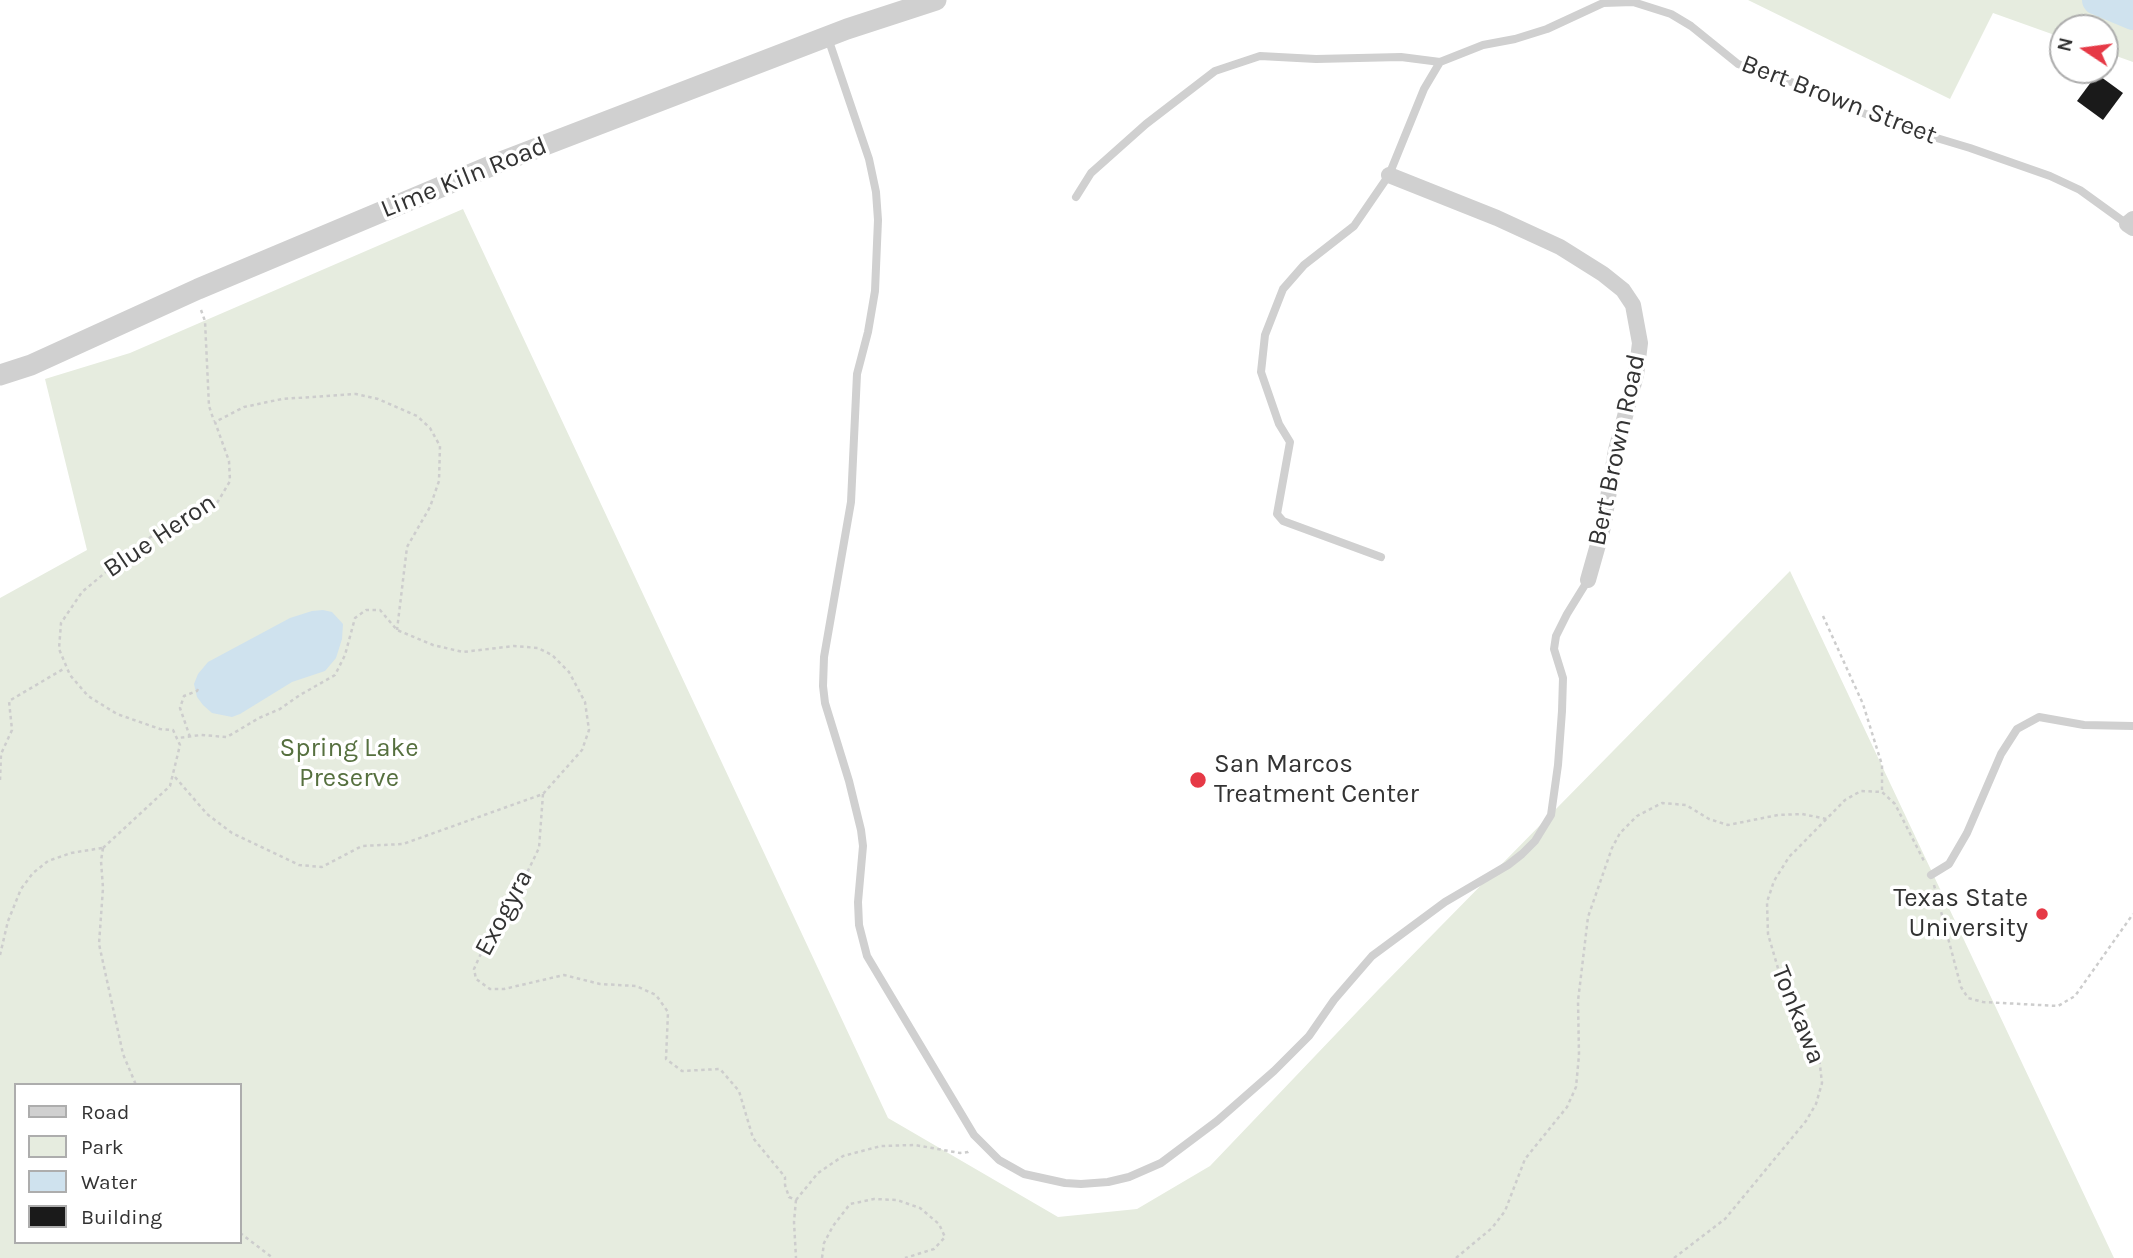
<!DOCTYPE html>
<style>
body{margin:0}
#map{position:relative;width:2133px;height:1258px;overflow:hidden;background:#fff;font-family:Karla,sans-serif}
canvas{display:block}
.legend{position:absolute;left:14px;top:1083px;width:228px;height:161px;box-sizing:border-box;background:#fff;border:2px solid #adadad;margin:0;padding:9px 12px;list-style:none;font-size:21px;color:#333}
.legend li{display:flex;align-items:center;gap:14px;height:35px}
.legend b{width:35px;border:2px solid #adadad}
.north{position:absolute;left:2049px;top:14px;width:70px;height:70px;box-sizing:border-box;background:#fff;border:2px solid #adadad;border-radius:50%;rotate:283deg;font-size:19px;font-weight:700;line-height:28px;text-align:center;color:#333}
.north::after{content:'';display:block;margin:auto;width:24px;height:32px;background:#e63946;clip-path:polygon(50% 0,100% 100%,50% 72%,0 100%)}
</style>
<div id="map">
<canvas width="2133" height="1258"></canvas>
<ul class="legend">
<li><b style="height:9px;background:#d0d0d0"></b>Road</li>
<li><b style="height:19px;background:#e6ecdf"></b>Park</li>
<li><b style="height:19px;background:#cfe2ee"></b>Water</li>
<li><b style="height:19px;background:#1a1a1a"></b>Building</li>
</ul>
<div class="north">N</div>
</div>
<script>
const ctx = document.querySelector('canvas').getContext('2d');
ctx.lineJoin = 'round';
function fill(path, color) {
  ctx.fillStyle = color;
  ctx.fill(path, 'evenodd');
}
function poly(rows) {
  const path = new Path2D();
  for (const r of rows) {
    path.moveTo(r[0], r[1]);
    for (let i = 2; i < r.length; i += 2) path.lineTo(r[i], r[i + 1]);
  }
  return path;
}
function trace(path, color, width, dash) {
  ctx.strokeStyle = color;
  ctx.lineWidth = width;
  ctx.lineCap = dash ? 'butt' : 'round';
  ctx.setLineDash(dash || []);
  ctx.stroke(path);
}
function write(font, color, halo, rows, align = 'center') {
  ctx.font = font + ' Karla,sans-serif';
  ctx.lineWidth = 7;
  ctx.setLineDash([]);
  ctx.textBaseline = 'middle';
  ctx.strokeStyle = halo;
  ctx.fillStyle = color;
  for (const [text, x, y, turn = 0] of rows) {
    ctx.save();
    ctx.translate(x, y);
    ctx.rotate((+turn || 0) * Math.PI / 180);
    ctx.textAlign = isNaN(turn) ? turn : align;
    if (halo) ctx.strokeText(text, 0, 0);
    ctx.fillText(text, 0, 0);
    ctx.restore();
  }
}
fill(poly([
 [1748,0,2133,0,2133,62,2105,52,2105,28,2063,28,2063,38,1993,13,1950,99],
 [463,209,888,1118,1058,1217,1137,1209,1210,1166,1378,990,1790,571,2114,1258,0,1258,0,598,87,550,45,379,130,353],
 [16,1085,240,1085,240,1242,16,1242]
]), '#e6ecdf');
fill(poly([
 [323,610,332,612,343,624,342,639,336,658,325,671,292,682,240,714,232,717,212,713,203,705,197,697,194,684,198,674,208,662,290,618,312,611]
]), '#cfe2ee');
trace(poly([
 [2097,0,2133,15]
]), '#cfe2ee', 30);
fill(poly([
 [2097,74,2123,93,2103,120,2077,101]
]), '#1a1a1a');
trace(poly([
 [201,310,205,321,209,406,214,421],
 [1823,616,1863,704,1882,765,1882,792],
 [190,737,180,708,184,696,197,691,199,687],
 [175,777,207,814,232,833,299,865,322,867,362,846,403,844,543,794,582,750,589,730,585,702,569,672,552,655,538,648,514,646,463,652,433,645,397,630,380,610,366,610,355,618,345,655,335,675,300,695,280,709,259,718,227,737,201,735,178,738],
 [0,780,1,754,12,730,9,701,65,668],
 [543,794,539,848,509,910,483,949,474,969,476,979,490,989,504,989,564,975,600,984,636,986,656,995,668,1012,666,1059,682,1071,720,1069,739,1091,753,1138,785,1177,785,1185,789,1197,796,1200],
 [103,848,170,786,180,745,173,730,160,729,117,714,88,696,70,675,59,649,61,623,82,592,136,547,161,530,217,503,230,481,229,461,215,422,244,407,282,399,356,394,378,399,417,416,430,428,440,446,439,481,430,507,407,547,397,630],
 [103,848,101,861,103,888,99,944,123,1054,136,1085],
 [1934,885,1961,987,1968,998,1983,1002,2058,1006,2075,996,2133,914],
 [0,955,8,921,21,889,33,873,48,861,71,853,102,848],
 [796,1200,818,1173,843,1156,881,1146,915,1145,960,1153,968,1152,971,1150],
 [796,1200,794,1222,796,1258],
 [240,1233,273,1258],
 [822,1258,824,1243,833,1226,850,1204,874,1199,897,1200,920,1208,939,1224,945,1237,934,1249,905,1258],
 [1456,1258,1492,1228,1505,1211,1525,1159,1567,1107,1576,1087,1579,1055,1578,1001,1588,917,1612,848,1620,833,1637,816,1662,803,1686,805,1709,819,1728,825,1778,815,1802,814,1827,819],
 [1674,1258,1725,1219,1806,1121,1816,1104,1822,1083,1819,1057,1784,989,1768,934,1767,902,1774,881,1789,857,1845,800,1861,791,1882,792,1895,804,1925,863]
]), '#cdcdcd', 2.5, [3.5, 3.5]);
trace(poly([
 [828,38,869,159,876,192,878,220,875,291,868,332,857,374,851,502,824,657,823,686,825,703,849,781,861,830,863,846,858,902,859,925,867,956,974,1135,999,1160,1024,1174,1065,1183,1081,1184,1108,1182,1129,1177,1161,1163,1217,1121,1274,1071,1309,1036,1334,1000,1372,956,1445,902,1508,865,1522,854,1535,841,1551,815,1558,765,1562,711,1563,678,1554,649,1556,636,1567,614,1588,580],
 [1076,197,1091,173,1146,124,1215,71,1260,56,1316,59,1401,57,1440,62],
 [1381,557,1283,521,1277,514,1290,442,1279,424,1261,372,1265,335,1283,289,1304,265,1354,226,1389,175,1424,89,1440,62,1483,45,1515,39,1547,29,1603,3,1633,2,1671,14,1691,26,1738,64,1803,86,1838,104,1910,130,1970,148,2050,176,2080,190,2127,224],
 [1931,875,1949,864,1967,833,2001,754,2017,729,2039,717,2084,725,2133,726]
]), '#d0d0d0', 8);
trace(poly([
 [1389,175,1497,218,1560,247,1603,274,1623,290,1633,305,1640,343,1636,375,1616,450,1603,527,1588,580],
 [2133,219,2127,224,2133,228]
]), '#d0d0d0', 16);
trace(poly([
 [0,375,31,365,198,289,493,165,847,29,936,0]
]), '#d0d0d0', 21);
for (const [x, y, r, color] of [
 [1198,780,9,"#e63946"],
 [2042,914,7,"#e63946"]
]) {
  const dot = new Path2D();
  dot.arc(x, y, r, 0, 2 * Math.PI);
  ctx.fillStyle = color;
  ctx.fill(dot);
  trace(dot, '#fff', 2.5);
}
write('26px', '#333', '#fff', [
 ["Bert Brown Street",1839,100,21],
 ["Lime Kiln Road",464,178,-22],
 ["Bert Brown Road",1617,450,-78],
 ["Blue Heron",160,536,-34],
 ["Exogyra",504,913,-62],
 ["Tonkawa",1798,1015,68]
]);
write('26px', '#56703f', '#fff', [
 ["Spring Lake",349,749],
 ["Preserve",349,779]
]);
write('26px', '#333', '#fff', [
 ["San Marcos",1214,765],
 ["Treatment Center",1214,795],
 ["Texas State",2028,899,"right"],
 ["University",2028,929,"right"]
], 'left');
</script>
